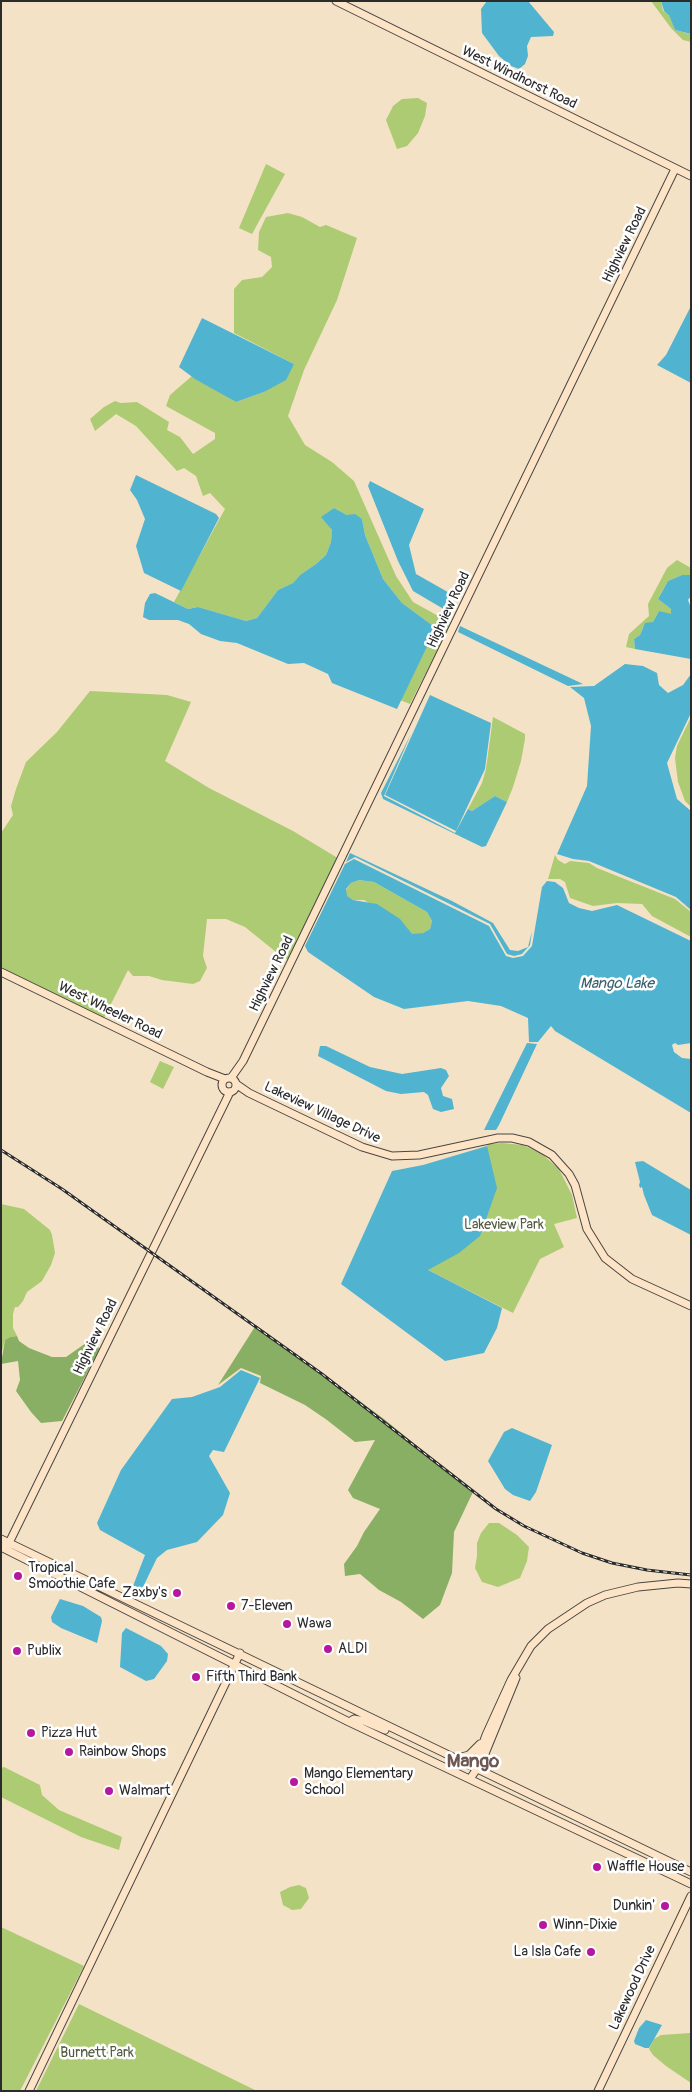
<!DOCTYPE html>
<style>
body{margin:0}
#map{position:relative;width:692px;height:2092px;overflow:hidden;background:#f4e2c7;font-family:Pangolin,sans-serif}
canvas{display:block}
.frame{position:absolute;inset:0;border:2px solid #2b2b2b;pointer-events:none}
</style>
<div id="map">
<canvas width="692" height="2092"></canvas>
<div class="frame"></div>
</div>
<script>
const ctx = document.querySelector('canvas').getContext('2d');
ctx.lineJoin = 'round';
function fill(path, color) {
  ctx.fillStyle = color;
  ctx.fill(path, 'evenodd');
}
function poly(rows) {
  const path = new Path2D();
  for (const r of rows) {
    if (r.length === 3) {
      path.moveTo(r[0] + r[2], r[1]);
      path.arc(r[0], r[1], r[2], 0, 2 * Math.PI);
      continue;
    }
    path.moveTo(r[0], r[1]);
    for (let i = 2; i < r.length; i += 2) path.lineTo(r[i], r[i + 1]);
  }
  return path;
}
function trace(path, color, width, dash) {
  ctx.strokeStyle = color;
  ctx.lineWidth = width;
  ctx.lineCap = dash ? 'butt' : 'round';
  ctx.setLineDash(dash || []);
  ctx.stroke(path);
}
function write(font, color, halo, rows, align = 'center') {
  ctx.font = font + ' Pangolin,sans-serif';
  ctx.lineWidth = 5;
  ctx.setLineDash([]);
  ctx.textBaseline = 'middle';
  ctx.strokeStyle = halo;
  ctx.fillStyle = color;
  for (const [text, x, y, turn = 0] of rows) {
    ctx.save();
    ctx.translate(x, y);
    ctx.rotate((+turn || 0) * Math.PI / 180);
    ctx.textAlign = isNaN(turn) ? turn : align;
    if (halo) ctx.strokeText(text, 0, 0);
    ctx.fillText(text, 0, 0);
    ctx.restore();
  }
}
fill(poly([
 [651,1,661,1,663,11,669,14,675,30,690,34,691,42,683,40,671,28],
 [418,98,427,103,425,116,418,133,407,146,397,149,386,120,393,106,402,99],
 [266,164,285,174,252,234,239,228],
 [288,213,302,217,320,227,326,225,357,238,337,300,304,370,288,416,305,445,332,462,354,481,396,576,413,602,451,623,410,704,400,700,436,628,402,603,383,579,365,535,362,519,347,515,334,508,322,517,332,530,331,542,326,555,316,564,300,575,293,583,278,590,257,618,246,621,198,607,188,609,174,602,225,509,210,493,203,496,196,476,184,468,177,471,136,426,116,414,95,431,90,419,104,407,115,401,121,403,137,402,169,422,167,430,180,437,193,454,215,439,215,433,166,406,170,395,192,376,236,402,264,392,294,364,234,333,234,289,242,280,262,277,272,267,271,257,258,250,259,232,266,217],
 [677,560,691,568,691,578,682,575,668,581,661,593,658,599,671,609,671,615,659,611,653,622,643,627,640,635,634,639,635,649,626,647,629,634,649,616,648,604,667,568],
 [90,691,167,695,191,702,165,761,209,788,293,831,336,857,340,857,290,961,281,956,245,927,226,919,207,919,203,956,207,968,200,981,193,984,162,980,149,976,133,976,128,970,104,1018,1,969,1,833,13,815,11,806,16,789,26,762,57,732],
 [493,717,525,734,525,739,521,761,513,787,507,802,495,796,472,811,468,809,482,783,486,769],
 [691,717,691,807,685,801,678,782,675,758,677,746],
 [555,855,558,860,565,864,570,861,589,863,597,868,675,899,691,912,691,937,652,916,642,904,617,903,593,906,570,898,565,882,560,879,548,879],
 [359,880,374,882,427,912,432,921,430,929,423,933,412,935,404,925,364,900,353,900,346,896,346,890,351,883],
 [160,1061,174,1067,163,1089,150,1082],
 [502,1143,523,1145,542,1154,559,1169,572,1195,577,1218,554,1224,564,1247,540,1259,513,1313,428,1270,488,1144],
 [1,1204,24,1209,50,1230,52,1235,55,1253,51,1265,42,1281,27,1292,23,1301,18,1307,15,1307,13,1314,13,1328,17,1336,10,1337,5,1340,1,1355],
 [489,1523,499,1523,517,1535,529,1547,527,1561,520,1578,498,1587,482,1582,475,1568,477,1556,477,1543,481,1533],
 [4,1767,40,1785,42,1795,59,1810,122,1837,119,1850,81,1837,1,1797,1,1768],
 [299,1885,306,1888,309,1898,301,1909,292,1910,283,1905,280,1892,290,1887],
 [1,1927,84,1966,20,2091,1,2091],
 [79,2004,257,2091,36,2091],
 [691,2033,691,2083,666,2066,653,2055,649,2049,654,2039,661,2035]
]), '#accb72');
fill(poly([
 [256,1325,384,1419,473,1492,454,1532,452,1573,440,1605,423,1619,401,1602,379,1590,360,1574,345,1576,344,1564,357,1546,364,1532,380,1509,353,1498,348,1490,375,1440,355,1442,327,1420,305,1405,260,1383,261,1376,241,1368,218,1385],
 [17,1336,19,1341,29,1348,52,1357,66,1357,86,1343,100,1348,62,1421,41,1423,31,1412,16,1391,20,1380,18,1361,1,1364,5,1340,10,1337]
]), '#89af64');
fill(poly([
 [487,1,528,1,554,32,553,36,531,37,527,46,528,56,525,64,519,69,511,66,499,56,482,33,481,9],
 [661,1,691,1,691,34,675,30,669,15,664,11],
 [691,306,691,383,657,365,666,355],
 [202,318,294,364,286,380,264,392,236,402,195,379,179,367],
 [136,475,216,514,219,518,181,591,144,573,136,546,145,519,137,500,130,490],
 [370,481,424,509,409,545,416,574,453,595,447,611,413,591,398,561,368,486],
 [334,508,347,515,355,514,362,519,365,535,383,579,402,603,436,628,397,709,332,683,328,674,304,663,288,664,237,643,220,641,201,634,189,624,178,620,149,620,143,617,145,603,150,594,155,593,188,609,198,607,246,621,257,618,278,590,293,583,300,575,316,564,326,555,331,542,332,530,321,517],
 [682,575,691,575,691,596,688,600,691,608,691,659,635,649,634,639,640,635,645,623,653,622,659,611,671,614,671,609,658,599,668,581],
 [460,626,583,684,568,686,458,632],
 [625,664,643,666,657,673,659,685,668,693,683,685,691,674,691,713,667,763,677,799,691,811,691,910,676,897,589,861,573,859,557,854,587,786,591,726,584,698,570,687,594,686],
 [430,695,491,723,485,769,456,831,385,795],
 [411,734,384,796,455,833,468,809,472,811,495,796,507,802,486,846,482,847,383,799,381,793],
 [350,853,452,901,493,923,510,950,518,951,528,947,532,931,530,945,522,954,514,956,507,954,490,924,355,857,346,862],
 [354,859,489,926,506,956,513,958,523,956,532,946,542,887,547,881,555,882,563,888,569,903,579,908,592,911,617,905,691,941,691,1043,678,1045,675,1043,672,1045,674,1052,682,1058,691,1059,691,1113,555,1031,551,1026,538,1042,529,1042,528,1018,501,1006,468,1001,404,1009,374,997,308,952,305,946,345,864],
 [359,880,374,882,427,912,432,921,430,929,423,933,412,934,400,919,377,904,353,900,347,896,346,889,351,883],
 [527,1043,537,1044,499,1125,496,1130,484,1130],
 [320,1046,326,1046,370,1067,402,1074,441,1068,446,1070,449,1076,441,1088,443,1096,452,1099,454,1109,441,1112,433,1109,428,1095,424,1092,401,1094,386,1091,318,1056],
 [487,1146,497,1188,480,1236,459,1253,428,1270,502,1308,497,1328,484,1353,445,1361,341,1284,392,1171,423,1165],
 [643,1161,691,1190,691,1235,652,1215,644,1195,642,1187,640,1188,639,1185,640,1182,635,1162],
 [241,1370,260,1378,224,1452,213,1450,209,1456,230,1493,223,1515,197,1542,167,1550,157,1558,142,1589,138,1587,137,1590,136,1586,133,1586,145,1555,100,1530,97,1523,121,1470,172,1399,192,1397,220,1387],
 [512,1428,552,1445,536,1492,530,1501,513,1495,505,1489,488,1461,504,1432],
 [60,1599,83,1606,101,1617,102,1621,97,1643,61,1628,52,1622,51,1617],
 [126,1628,161,1646,168,1654,167,1661,154,1679,146,1681,120,1667,122,1633],
 [646,2020,662,2025,649,2048,645,2048,635,2044,634,2041,639,2028]
]), '#50b3cf');
const secondary = poly([
 [336,1,691,176],
 [1,972,207,1072,225,1079],
 [231,1078,243,1061,675,169],
 [229,1085,7],
 [236,1084,249,1093,362,1147,392,1156,419,1155,498,1138,512,1138,529,1142,552,1155,569,1174,575,1185,587,1229,605,1258,632,1279,691,1306],
 [1,1539,691,1872],
 [1,1547,349,1722,691,1884],
 [7,1547,230,1092],
 [349,1722,354,1719,364,1721,385,1730],
 [454,1759,469,1755,480,1744],
 [475,1769,477,1760,486,1735,511,1680,531,1646,548,1629,587,1603,605,1595,638,1587,678,1583,691,1584],
 [470,1779,482,1761,516,1678],
 [29,2091,240,1653],
 [598,2091,691,1896]
]);
trace(secondary, '#494642', 9);
trace(secondary, '#fee4c6', 7);
const rail = poly([
 [1,1150,62,1189,322,1374,496,1509,524,1526,582,1553,612,1563,647,1570,691,1575]
]);
trace(rail, '#2b2b2b', 3);
trace(rail, '#fff', 1, [4]);
for (const [x, y, r, color] of [
 [18,1576,5,"#b5179e"],
 [177,1593,5,"#b5179e"],
 [231,1606,5,"#b5179e"],
 [287,1624,5,"#b5179e"],
 [328,1649,5,"#b5179e"],
 [17,1651,5,"#b5179e"],
 [196,1677,5,"#b5179e"],
 [31,1733,5,"#b5179e"],
 [69,1752,5,"#b5179e"],
 [294,1782,5,"#b5179e"],
 [109,1791,5,"#b5179e"],
 [597,1867,5,"#b5179e"],
 [665,1906,5,"#b5179e"],
 [543,1925,5,"#b5179e"],
 [591,1952,5,"#b5179e"]
]) {
  const dot = new Path2D();
  dot.arc(x, y, r, 0, 2 * Math.PI);
  ctx.fillStyle = color;
  ctx.fill(dot);
  trace(dot, '#fff', 2);
}
write('14px', '#2b2b2b', '#fff', [
 ["West Windhorst Road",519,78,26],
 ["Highview Road",625,245,-64],
 ["Highview Road",449,610,-65],
 ["Highview Road",272,974,-64],
 ["West Wheeler Road",110,1011,26],
 ["Lakeview Village Drive",322,1113,25],
 ["Highview Road",96,1337,-64],
 ["Lakewood Drive",633,1988,-65]
]);
write('14px', '#525b40', '#fff', [
 ["Lakeview Park",504,1225],
 ["Burnett Park",97,2053]
]);
write('14px', '#2b2b2b', '#fff', [
 ["Tropical",28,1568],
 ["Smoothie Cafe",28,1584],
 ["Zaxby's",167,1593,"right"],
 ["7-Eleven",241,1606],
 ["Wawa",297,1624],
 ["ALDI",338,1649],
 ["Publix",27,1651],
 ["Fifth Third Bank",206,1677],
 ["Pizza Hut",41,1733],
 ["Rainbow Shops",79,1752],
 ["Mango Elementary",304,1774],
 ["School",304,1790],
 ["Walmart",119,1791],
 ["Waffle House",607,1867],
 ["Dunkin'",655,1906,"right"],
 ["Winn-Dixie",553,1925],
 ["La Isla Cafe",581,1952,"right"]
], 'left');
write('italic 15px', '#3a616d', '#fff', [
 ["Mango Lake",617,984]
]);
write('bold 19px', '#6e5752', '#fff', [
 ["Mango",473,1762]
]);
</script>
